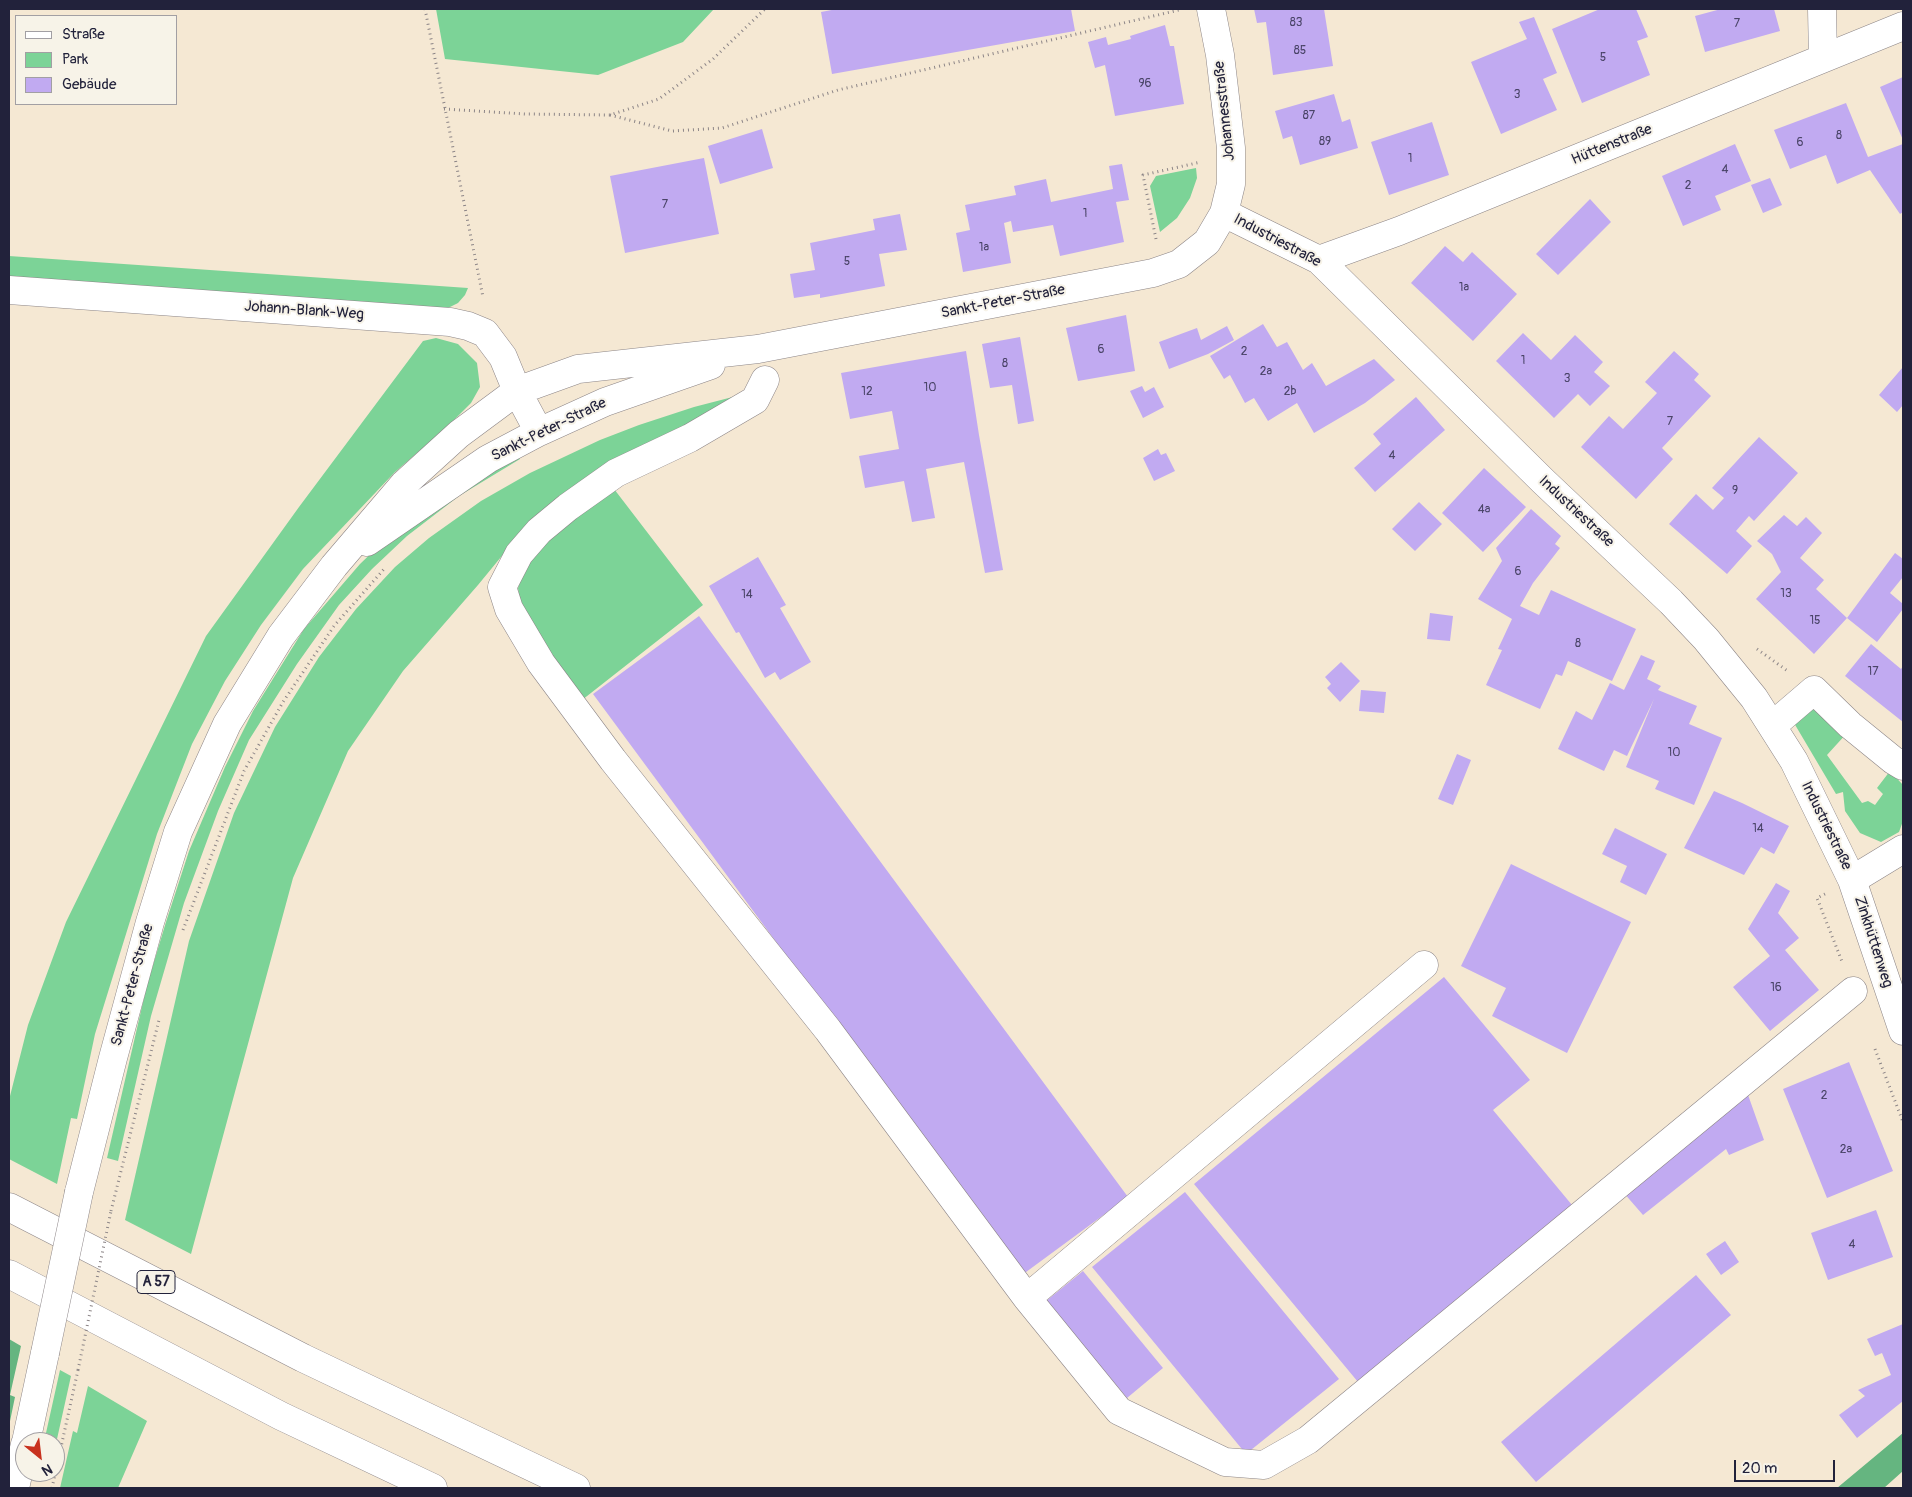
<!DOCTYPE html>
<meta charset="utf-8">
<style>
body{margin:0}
#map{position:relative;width:1912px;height:1497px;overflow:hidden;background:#f5e8d3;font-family:Pangolin,sans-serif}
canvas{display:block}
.frame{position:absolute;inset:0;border:10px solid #22223b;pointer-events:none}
.legend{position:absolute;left:15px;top:15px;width:162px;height:90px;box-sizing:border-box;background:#f7f3e8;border:1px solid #a29fa3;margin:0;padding:6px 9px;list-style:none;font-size:15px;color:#22223b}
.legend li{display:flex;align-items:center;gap:10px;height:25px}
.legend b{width:25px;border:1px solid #a29fa3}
.north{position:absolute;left:15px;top:1432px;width:50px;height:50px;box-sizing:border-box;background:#f7f3e8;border:1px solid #a29fa3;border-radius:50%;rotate:151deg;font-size:14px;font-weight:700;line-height:20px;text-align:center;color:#22223b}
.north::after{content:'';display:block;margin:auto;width:18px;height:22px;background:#c8321e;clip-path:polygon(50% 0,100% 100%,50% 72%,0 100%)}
.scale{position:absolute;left:1734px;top:1460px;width:101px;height:22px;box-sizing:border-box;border:2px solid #22223b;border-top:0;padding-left:6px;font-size:15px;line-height:18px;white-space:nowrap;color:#22223b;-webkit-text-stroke:4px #f7f3e8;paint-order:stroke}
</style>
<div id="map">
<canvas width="1912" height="1497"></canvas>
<div class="frame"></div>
<ul class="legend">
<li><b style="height:6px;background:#fff"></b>Straße</li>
<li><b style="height:14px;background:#7cd397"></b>Park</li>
<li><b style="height:14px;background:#c1aaf1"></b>Gebäude</li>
</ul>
<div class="north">N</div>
<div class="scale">20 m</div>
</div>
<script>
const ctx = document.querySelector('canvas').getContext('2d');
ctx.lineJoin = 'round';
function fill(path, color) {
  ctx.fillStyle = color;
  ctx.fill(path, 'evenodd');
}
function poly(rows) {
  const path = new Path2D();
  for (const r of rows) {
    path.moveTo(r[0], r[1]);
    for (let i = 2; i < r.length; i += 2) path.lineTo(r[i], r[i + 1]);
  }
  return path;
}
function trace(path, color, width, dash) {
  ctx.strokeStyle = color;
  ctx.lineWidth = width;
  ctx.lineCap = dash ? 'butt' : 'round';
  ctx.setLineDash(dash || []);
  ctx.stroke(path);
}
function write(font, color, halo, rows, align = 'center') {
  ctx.font = font + ' Pangolin,sans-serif';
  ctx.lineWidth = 4;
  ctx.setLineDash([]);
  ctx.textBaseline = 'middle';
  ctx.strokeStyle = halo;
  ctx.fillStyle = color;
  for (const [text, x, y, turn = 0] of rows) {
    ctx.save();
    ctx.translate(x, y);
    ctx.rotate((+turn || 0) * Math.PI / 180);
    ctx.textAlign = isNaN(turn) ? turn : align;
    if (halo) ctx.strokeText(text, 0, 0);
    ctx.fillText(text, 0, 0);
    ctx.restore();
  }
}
fill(poly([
 [436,9,714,9,683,42,598,75,445,59],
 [1196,168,1197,178,1190,198,1177,218,1160,232,1150,186,1156,176],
 [9,256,468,288,465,295,458,303,446,309,9,276],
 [436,338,458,344,477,363,480,387,471,403,446,428,395,472,303,569,261,625,225,681,192,744,157,834,95,1034,77,1119,71,1118,57,1184,9,1159,9,1100,28,1025,66,922,206,636,299,507,423,341],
 [748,393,533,518,478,585,403,671,348,751,293,878,191,1254,125,1220,189,941,234,813,275,727,319,657,356,609,395,567,429,538,481,501,530,473,600,440,639,425,694,407],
 [515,450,520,459,459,496,407,536,372,569,339,605,297,664,249,740,218,811,184,903,151,1016,118,1161,107,1158,147,985,166,922,189,851,225,767,253,711,304,629,360,564,386,539],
 [611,485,703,605,582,700,561,673,520,605,518,588,528,559],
 [1814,709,1847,733,1827,755,1862,803,1868,801,1875,805,1883,794,1877,788,1890,771,1903,785,1903,821,1899,832,1881,842,1860,833,1845,811,1843,792,1836,794,1794,723,1803,713],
 [60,1370,71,1376,55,1448,55,1442,44,1442],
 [88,1386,147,1421,118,1488,60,1488,73,1431,77,1433]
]), '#7cd397');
fill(poly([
 [9,1339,21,1346,10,1395,15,1397,9,1426],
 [1903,1433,1903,1471,1884,1488,1837,1488]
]), '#65b580');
fill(poly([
 [837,9,1071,9,1075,31,832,74,821,12],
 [1254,9,1324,9,1333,66,1273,75,1266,22,1257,23],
 [1600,9,1636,9,1648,37,1637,41,1650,75,1582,103,1552,29],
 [1721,9,1774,9,1780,31,1705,52,1695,16],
 [1534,17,1557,73,1543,79,1557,110,1501,134,1471,62,1527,39,1519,22],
 [1165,25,1170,46,1174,46,1184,104,1115,116,1105,65,1095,68,1088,42,1106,37,1108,45,1131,39,1130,36],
 [1903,77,1903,140,1880,87],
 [1334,94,1342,122,1350,119,1358,148,1300,165,1292,136,1283,139,1275,111],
 [1846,103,1868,157,1903,144,1903,212,1900,214,1870,170,1837,184,1826,155,1790,169,1774,130],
 [1432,122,1449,175,1389,195,1371,142],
 [762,129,773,168,720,184,708,146],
 [1735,144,1751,181,1715,196,1721,210,1683,226,1662,176],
 [704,158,719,234,625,253,610,176],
 [1122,164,1129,200,1116,202,1124,242,1060,256,1053,225,1013,232,1011,221,1004,223,1011,263,963,272,956,233,970,230,965,205,1016,195,1014,186,1046,179,1051,202,1113,189,1109,166],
 [1770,178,1782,205,1763,213,1751,185],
 [1590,199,1611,222,1558,275,1536,254],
 [900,214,907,250,879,254,885,286,820,298,820,294,794,298,790,274,815,270,810,243,875,230,873,219],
 [1445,246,1463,262,1472,252,1517,294,1473,341,1411,283],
 [1126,315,1135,371,1078,381,1066,328],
 [1263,324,1277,347,1287,342,1303,370,1312,363,1326,386,1374,359,1395,380,1365,403,1314,433,1297,403,1268,421,1254,398,1245,403,1230,375,1224,379,1210,356],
 [1227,326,1234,340,1208,354,1169,369,1159,342,1197,328,1201,340],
 [1523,333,1551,360,1575,335,1603,362,1594,372,1610,386,1590,406,1578,394,1554,418,1496,361],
 [1020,337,1034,421,1018,424,1012,385,990,388,982,344],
 [966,351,979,435,1003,570,985,573,964,462,926,469,935,518,912,522,904,481,865,488,859,456,899,449,892,411,850,419,841,373],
 [1674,351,1699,374,1694,380,1711,396,1662,448,1673,459,1636,499,1581,447,1609,416,1623,429,1657,393,1645,382],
 [1903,367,1903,405,1897,412,1879,395],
 [1142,386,1145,392,1154,387,1164,407,1143,418,1130,391],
 [1416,397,1445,430,1375,492,1354,468,1381,444,1373,434],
 [1759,437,1798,473,1754,521,1749,516,1736,531,1752,546,1727,574,1669,524,1696,494,1713,510,1724,498,1712,488],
 [1158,449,1161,455,1166,453,1175,471,1154,481,1143,458],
 [1484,468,1526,507,1483,552,1442,513],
 [1419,502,1442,524,1415,551,1392,529],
 [1531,509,1561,536,1555,544,1560,548,1533,583,1520,606,1539,615,1551,590,1636,629,1612,681,1568,661,1562,676,1556,674,1540,709,1486,685,1502,650,1498,649,1512,619,1478,599,1502,561,1496,548],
 [1784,515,1797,526,1806,517,1822,533,1800,558,1824,580,1816,589,1847,618,1895,553,1903,559,1903,577,1890,593,1903,604,1903,609,1877,642,1847,618,1814,654,1756,599,1781,572,1772,554,1757,541],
 [758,557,786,605,780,608,811,662,780,680,775,672,765,678,739,632,736,633,709,586],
 [1430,613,1453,616,1450,641,1427,639],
 [699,616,1128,1197,1022,1275,593,694],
 [1871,644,1901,669,1903,666,1903,722,1845,676],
 [1641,655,1655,661,1647,679,1661,686,1658,690,1697,706,1689,724,1722,738,1694,805,1655,789,1659,781,1626,767,1654,699,1627,756,1614,750,1604,771,1558,749,1576,711,1592,720,1610,683,1624,690],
 [1341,662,1360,681,1340,702,1327,688,1331,684,1325,677],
 [1361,690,1386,692,1384,713,1359,711],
 [1457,754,1471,760,1453,805,1438,799],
 [1714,791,1742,803,1789,826,1774,854,1761,847,1744,875,1684,848],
 [1615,828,1667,854,1646,895,1620,882,1627,866,1602,854],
 [1511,864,1631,922,1567,1053,1492,1016,1506,988,1461,966],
 [1776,883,1790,891,1778,913,1799,938,1785,950,1819,990,1770,1031,1733,987,1770,956,1748,929],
 [1444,977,1530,1080,1493,1110,1572,1205,1358,1382,1194,1184],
 [1849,1062,1893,1171,1827,1198,1783,1089],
 [1747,1092,1764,1140,1729,1155,1726,1149,1643,1215,1623,1192],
 [1185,1192,1339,1379,1246,1454,1092,1267],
 [1876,1210,1893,1257,1828,1280,1811,1233],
 [1725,1241,1739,1262,1721,1275,1706,1254],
 [1083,1271,1163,1368,1127,1398,1046,1301],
 [1696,1275,1731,1315,1536,1482,1501,1442],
 [1903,1324,1903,1401,1857,1438,1839,1415,1865,1396,1858,1390,1891,1375,1882,1353,1875,1356,1867,1339]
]), '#c1aaf1');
const minor = poly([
 [1822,9,1823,58],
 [1224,213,1319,260,1543,481,1671,602,1706,639,1754,698,1794,761,1852,880,1903,1031],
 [1319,260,1399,231,1903,26],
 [9,290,450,322,468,326,485,333,503,357,517,391,539,432],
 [765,380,755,400,690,438,616,473,568,507,539,531,519,554,502,587,509,609,541,663,613,760,828,1030,1027,1298,1119,1411,1225,1462,1264,1465,1308,1440,1853,991],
 [367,542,488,459,539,432,605,402,711,365],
 [1772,726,1814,690,1850,725,1893,760,1903,766],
 [1852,880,1903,849],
 [79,1192,113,1058,150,922,178,832,227,724,281,636,334,566,404,484,459,434,517,391,578,369,758,349,1153,273,1179,264,1207,242,1224,213,1231,184,1231,148,1220,55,1211,9],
 [1027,1298,1424,965],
 [26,1442,45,1353],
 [15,1488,25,1444]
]);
const highway = poly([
 [9,1207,303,1358,576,1488],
 [9,1274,281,1416,433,1488]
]);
trace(minor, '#8c8587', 29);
trace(highway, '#8c8587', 29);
trace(poly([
 [425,9,483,297],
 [444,109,525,114,610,115,659,99,713,59,765,9],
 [610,115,672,131,722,128,838,90,1179,10],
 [1156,239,1143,175,1201,162],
 [1757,649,1789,672],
 [1825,894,1817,898,1843,964],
 [183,930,244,771,283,702,334,626,384,569],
 [1875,1049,1903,1122],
 [111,1211,159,1020],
 [52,1488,78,1370]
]), '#8c8587', 3, [1, 4]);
trace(minor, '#fff', 28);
trace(highway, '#fff', 28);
const minorBridge = poly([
 [45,1353,79,1192]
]);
trace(minorBridge, '#8c8587', 29, []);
trace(poly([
 [78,1370,111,1211]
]), '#8c8587', 3, [1, 4]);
trace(minorBridge, '#fff', 28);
write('12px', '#4a4468', null, [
 ["83",1296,23],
 ["7",1737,24],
 ["85",1300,51],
 ["5",1603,58],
 ["96",1145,84],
 ["3",1517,95],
 ["87",1309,116],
 ["8",1839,136],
 ["89",1325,142],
 ["6",1800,143],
 ["1",1410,159],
 ["4",1725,170],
 ["2",1688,186],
 ["7",665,205],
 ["1",1085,214],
 ["1a",984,248],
 ["5",847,262],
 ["1a",1464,288],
 ["6",1101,350],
 ["2",1244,352],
 ["1",1523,361],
 ["8",1005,364],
 ["2a",1266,372],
 ["3",1567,379],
 ["10",930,388],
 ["12",867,392],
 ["2b",1290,392],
 ["7",1670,422],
 ["4",1392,456],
 ["9",1735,491],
 ["4a",1484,510],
 ["6",1518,572],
 ["13",1786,594],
 ["14",747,595],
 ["15",1815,621],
 ["8",1578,644],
 ["17",1873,672],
 ["10",1674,753],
 ["14",1758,829],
 ["16",1776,988],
 ["2",1824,1096],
 ["2a",1846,1150],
 ["4",1852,1245]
]);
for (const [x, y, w] of [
 [156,1282,38]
]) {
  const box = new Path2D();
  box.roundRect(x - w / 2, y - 11.5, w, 23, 4);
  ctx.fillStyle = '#f7f3e8';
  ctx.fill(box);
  trace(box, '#22223b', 1);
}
write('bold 14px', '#22223b', null, [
 ["A 57",156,1282]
]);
write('15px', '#22223b', '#f7f3e8', [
 ["Johannesstraße",1225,111,-96],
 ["Hüttenstraße",1612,145,-22],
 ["Industriestraße",1277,241,28],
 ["Sankt-Peter-Straße",1003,302,-11],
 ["Johann-Blank-Weg",304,311,4],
 ["Sankt-Peter-Straße",549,430,-26],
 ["Industriestraße",1576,512,43],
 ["Industriestraße",1826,826,64],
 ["Zinkhüttenweg",1873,942,72],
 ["Sankt-Peter-Straße",133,985,-75]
]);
</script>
